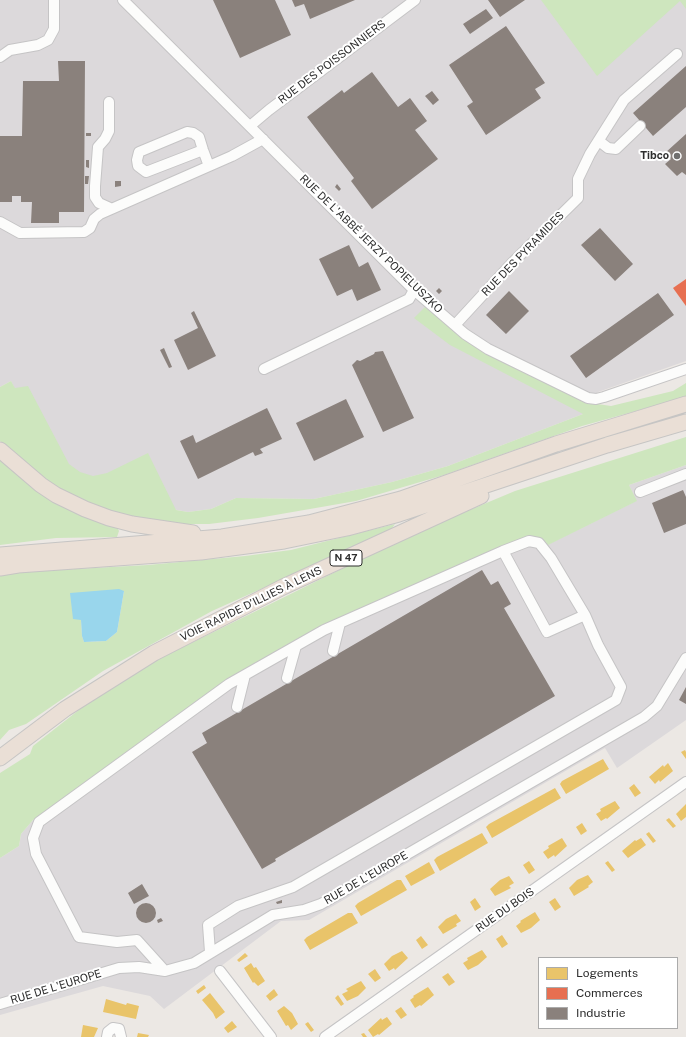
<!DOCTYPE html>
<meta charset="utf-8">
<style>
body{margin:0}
#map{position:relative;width:686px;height:1037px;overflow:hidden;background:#ece8e4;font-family:"Public Sans",sans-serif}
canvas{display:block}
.legend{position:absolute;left:538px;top:957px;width:140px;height:72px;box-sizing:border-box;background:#fff;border:1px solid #ababab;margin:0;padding:5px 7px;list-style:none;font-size:12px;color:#2e2e2e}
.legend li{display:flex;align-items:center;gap:8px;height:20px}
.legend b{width:20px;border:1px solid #ababab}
</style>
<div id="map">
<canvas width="686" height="1037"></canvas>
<ul class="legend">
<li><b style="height:11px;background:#e9c46a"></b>Logements</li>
<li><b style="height:11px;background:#e76f51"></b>Commerces</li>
<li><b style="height:11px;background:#8a817c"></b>Industrie</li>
</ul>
</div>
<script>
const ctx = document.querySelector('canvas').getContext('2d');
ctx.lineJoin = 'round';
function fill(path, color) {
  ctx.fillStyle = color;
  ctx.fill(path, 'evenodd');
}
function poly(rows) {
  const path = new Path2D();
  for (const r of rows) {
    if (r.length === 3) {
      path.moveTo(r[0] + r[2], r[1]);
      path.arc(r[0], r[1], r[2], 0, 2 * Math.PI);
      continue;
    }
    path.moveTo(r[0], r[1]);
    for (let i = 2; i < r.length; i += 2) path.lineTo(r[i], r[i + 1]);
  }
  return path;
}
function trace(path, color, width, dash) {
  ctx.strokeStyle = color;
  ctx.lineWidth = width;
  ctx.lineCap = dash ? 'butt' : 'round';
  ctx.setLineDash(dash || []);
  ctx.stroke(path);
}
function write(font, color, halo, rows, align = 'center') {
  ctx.font = font + ' "Public Sans",sans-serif';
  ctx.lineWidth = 4;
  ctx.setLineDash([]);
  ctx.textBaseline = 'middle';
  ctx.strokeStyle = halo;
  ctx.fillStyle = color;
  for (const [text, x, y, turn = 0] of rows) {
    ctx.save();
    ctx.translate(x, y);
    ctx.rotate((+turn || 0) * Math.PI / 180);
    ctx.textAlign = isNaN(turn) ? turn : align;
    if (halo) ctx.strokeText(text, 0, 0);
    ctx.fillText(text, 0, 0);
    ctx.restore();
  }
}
fill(poly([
 [0,0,686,0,686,361,598,392,583,414,448,466,392,482,314,499,236,498,211,509,188,512,128,501,48,456,11,381,0,387],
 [686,465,686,720,617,768,605,748,309,920,281,921,164,1009,150,996,103,986,0,1015,0,858,19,846,21,834,33,820,228,681,339,618,528,537,542,538,549,544,636,501,629,485]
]), '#dcd9db');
fill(poly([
 [541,0,686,0,686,9,680,1,597,76],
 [425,307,462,337,591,403,611,406,673,391,686,383,686,397,582,426,444,475,356,501,258,518,209,524,175,524,135,518,99,509,57,489,25,467,0,441,0,387,11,381,15,388,28,386,69,464,80,472,93,476,107,473,148,453,176,510,188,512,211,509,236,498,314,499,392,482,448,466,583,414,450,345,414,318],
 [686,437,686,465,629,485,637,501,548,545,542,538,528,537,339,618,228,681,33,820,21,834,19,846,0,858,0,773,30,754,33,746,94,698,157,660,329,575,441,522,515,491],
 [0,456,116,525,119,531,117,537,56,538,0,545],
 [395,524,390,531,212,611,103,671,26,724,9,730,0,740,0,575,20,572,148,565,245,556,291,550],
 [124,591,117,632,106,641,84,642,82,636,81,620]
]), '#cee6be');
fill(poly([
 [119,589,124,591,117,632,106,641,84,642,82,636,81,620,73,619,70,593]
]), '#99d6ec');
fill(poly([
 [685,750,686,752,686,759,681,752],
 [603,759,609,769,566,794,560,784,562,781],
 [668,763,673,771,660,782,659,780,655,784,649,777,663,765,664,767],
 [634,784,641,793,635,797,629,788],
 [555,788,561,798,492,838,486,827,489,824],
 [615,801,620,808,607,819,606,818,601,821,596,814,601,811,600,809],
 [686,804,686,817,681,821,676,814],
 [669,818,676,826,673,828,666,820],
 [582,823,587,831,581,835,576,827],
 [649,832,656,841,653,843,646,834],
 [482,833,488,843,440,871,434,860,437,857],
 [562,838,567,846,555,857,554,855,548,859,543,852,549,848,548,846],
 [641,838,646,845,628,858,622,851,635,840,636,841],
 [529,861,535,870,529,874,523,865],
 [608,861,615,870,612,872,605,863],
 [429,862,435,873,411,886,405,876],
 [588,875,593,882,588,886,589,887,574,896,569,888,577,880],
 [509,876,514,883,509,886,511,888,495,896,490,889,500,880],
 [397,880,401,880,407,890,361,916,355,906,358,903],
 [475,898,481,907,475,911,470,902],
 [555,898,561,907,555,911,549,902],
 [535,912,540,920,531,928,521,933,516,926,521,922,520,921],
 [348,913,352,913,358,923,310,950,304,940,307,937],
 [456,914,461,921,456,924,457,926,443,934,438,927,446,919],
 [502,935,508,944,502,948,496,939],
 [421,936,428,945,422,949,416,940],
 [482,950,487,957,478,965,468,970,463,963,468,960,467,958],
 [402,951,408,958,395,970,394,968,389,971,384,964,392,956],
 [245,953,248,956,239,962,237,960],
 [251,963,254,968,256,967,265,981,258,986,254,982,253,983,244,968],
 [375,969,381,978,375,982,368,974],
 [448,973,455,982,449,986,442,977],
 [361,981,366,988,358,996,347,1001,342,994,348,991,346,989],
 [204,985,206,988,198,994,196,991],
 [428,987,434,995,421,1006,420,1005,415,1008,410,1000,414,997,413,996],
 [274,989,278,995,270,1001,266,996],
 [210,993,225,1012,216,1019,213,1013,202,1000],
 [338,995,344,1004,341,1006,335,998],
 [106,999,126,1005,127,1003,139,1006,136,1019,103,1012],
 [284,1006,292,1013,298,1024,291,1030,288,1025,286,1026,277,1011],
 [401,1007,407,1015,401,1019,395,1011],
 [387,1017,392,1024,379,1035,378,1034,373,1037,368,1030,381,1018,382,1020],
 [232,1021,237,1027,228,1033,224,1028],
 [308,1022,314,1030,311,1032,305,1024],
 [83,1025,98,1028,94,1037,81,1037],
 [138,1033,149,1035,148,1037,137,1037],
 [364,1033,367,1037,363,1037,361,1034]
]), '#e9c46a');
fill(poly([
 [686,279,686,306,673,288]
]), '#e76f51');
fill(poly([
 [213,0,275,0,291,35,240,58],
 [292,0,355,0,310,19,304,4,295,7],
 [488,0,525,0,500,17],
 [486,9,493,18,470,34,463,24],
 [506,26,545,83,535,89,541,98,486,135,467,106,473,102,449,65],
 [58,61,85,61,84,212,59,212,59,223,31,223,32,202,21,202,21,196,12,196,12,202,0,202,0,136,22,136,23,81,59,81],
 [686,66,686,107,653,136,633,113],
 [372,72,398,107,410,98,427,121,415,130,438,159,372,209,351,181,354,178,307,117,342,90,344,93],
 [432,91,439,100,433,105,425,96],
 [86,133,91,133,91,136,86,136],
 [686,134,686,175,682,172,677,176,665,164,671,159,665,153],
 [86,160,89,160,89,168,86,167],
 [85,176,89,176,88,184,85,184],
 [115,181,121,181,121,186,115,187],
 [337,184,341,189,339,191,335,187],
 [600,228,633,264,615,281,581,245],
 [349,245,359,267,368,262,381,290,357,301,352,289,337,296,319,259],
 [439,288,442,291,439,294,436,291],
 [509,291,529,311,506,334,486,315],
 [658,293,674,315,586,378,570,356],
 [194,311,216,356,188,370,174,340,198,328,191,313],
 [164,348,172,367,169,368,160,350],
 [383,351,414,418,383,432,352,365,357,360,360,361,374,354,375,352],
 [346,399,364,437,314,461,296,423],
 [267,408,282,439,260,449,263,453,255,456,253,452,198,479,180,441,193,435,196,443],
 [683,490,686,497,686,524,664,533,652,503],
 [482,570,491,585,498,581,511,604,504,608,555,696,275,859,276,861,262,869,192,752,207,743,202,733],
 [686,687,686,704,679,700],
 [142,884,149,896,134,904,128,893],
 [282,900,282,903,277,904,276,902],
 [146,913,10],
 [161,918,163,921,158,923,157,920]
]), '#8a817c');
const minor = poly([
 [123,0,414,290,465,334,488,349,588,398,596,399,604,397,686,369],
 [0,57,10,50,38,45,48,40,54,29,54,0],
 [109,102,109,131,105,139,98,147,95,186,95,197,99,203,110,208],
 [250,126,269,110,415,0],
 [599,141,608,148,616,149,640,126],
 [203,150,146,172,138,166,137,160,139,152,187,132,193,133,199,137,203,150,209,166],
 [0,222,20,233,84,232,90,228,94,219,100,214,232,156,263,139],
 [455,325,512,263,578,198,578,179,590,154,624,100,677,54],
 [264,369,409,299,414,290],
 [640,492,686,474],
 [503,551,547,632,585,615],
 [333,651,340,623],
 [287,678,296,646],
 [237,707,245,675],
 [165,971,137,940,117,942,79,937,36,854,33,838,39,822,229,684,324,630,503,551,529,541,539,543,551,558,585,615,598,645,621,687,616,700,293,887,238,906,208,925,210,952],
 [220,971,271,1037],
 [0,1004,119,968,139,967,165,971,194,963,273,915,304,910,321,904,644,717,657,706,686,658],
 [107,1037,108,1032,113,1028,119,1029,121,1037],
 [325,1037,686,782]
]);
const highway = poly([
 [0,450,41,485,56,495,85,509,109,518,132,524,193,533],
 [0,555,222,537,309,523,401,499,556,444,686,404],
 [0,568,18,565,201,552,284,541,347,528,399,514,607,445,686,422],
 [0,758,65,709,154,653,283,587,481,496]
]);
trace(minor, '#c5c4c5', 12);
trace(highway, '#c6c5c4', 17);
trace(minor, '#fcfcfb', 10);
trace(highway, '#eadfd6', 15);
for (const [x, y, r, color] of [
 [677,156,4,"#706f6e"]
]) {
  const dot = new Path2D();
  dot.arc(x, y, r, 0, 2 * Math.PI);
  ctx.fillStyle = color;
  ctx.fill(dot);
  trace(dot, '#fff', 1.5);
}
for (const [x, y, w] of [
 [346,558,32]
]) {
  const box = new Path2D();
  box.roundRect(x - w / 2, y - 8, w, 16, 3);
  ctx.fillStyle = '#fff';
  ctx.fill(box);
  trace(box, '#2e2e2e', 1);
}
write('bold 10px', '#2e2e2e', null, [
 ["N 47",346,558]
]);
write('11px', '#2e2e2e', '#fff', [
 ["RUE DES POISSONNIERS",332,62,-37],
 ["RUE DE L'ABBÉ JERZY POPIELUSZKO",371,244,44],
 ["RUE DES PYRAMIDES",523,254,-46],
 ["VOIE RAPIDE D’ILLIES À LENS",251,604,-26],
 ["RUE DE L'EUROPE",366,878,-30],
 ["RUE DU BOIS",505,910,-35],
 ["RUE DE L'EUROPE",56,987,-17]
]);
write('bold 11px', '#2e2e2e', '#fff', [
 ["Tibco",669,156]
], 'right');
</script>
